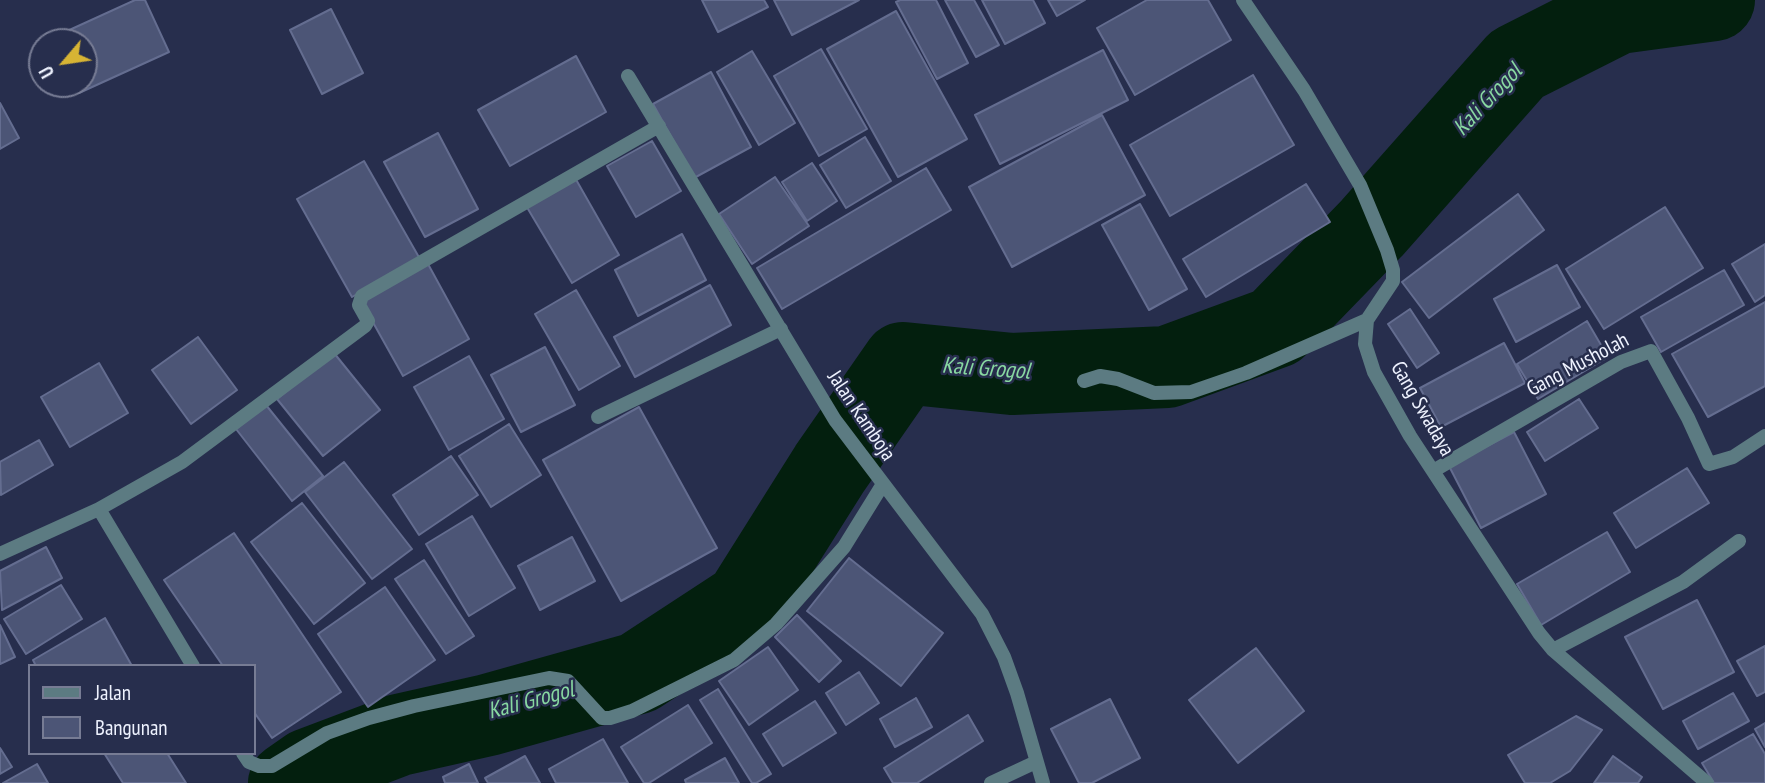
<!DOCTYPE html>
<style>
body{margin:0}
#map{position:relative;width:1765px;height:783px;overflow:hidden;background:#272e4d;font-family:"PT Sans Narrow",sans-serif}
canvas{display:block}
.legend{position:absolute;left:28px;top:664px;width:228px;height:91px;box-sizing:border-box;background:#272e4d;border:2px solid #777c94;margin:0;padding:9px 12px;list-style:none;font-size:21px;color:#eef2fe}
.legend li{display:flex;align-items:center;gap:14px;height:35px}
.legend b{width:35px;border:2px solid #777c94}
.north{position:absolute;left:28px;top:28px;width:70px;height:70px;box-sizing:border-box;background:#272e4d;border:2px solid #777c94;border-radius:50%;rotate:241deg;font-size:19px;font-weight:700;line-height:28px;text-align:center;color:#eef2fe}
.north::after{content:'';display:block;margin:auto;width:24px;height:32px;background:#d7b434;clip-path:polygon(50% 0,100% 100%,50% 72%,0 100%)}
</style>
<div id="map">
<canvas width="1765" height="783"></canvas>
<ul class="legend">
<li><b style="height:9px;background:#5c7b82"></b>Jalan</li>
<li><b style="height:19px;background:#4c5576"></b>Bangunan</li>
</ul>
<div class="north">U</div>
</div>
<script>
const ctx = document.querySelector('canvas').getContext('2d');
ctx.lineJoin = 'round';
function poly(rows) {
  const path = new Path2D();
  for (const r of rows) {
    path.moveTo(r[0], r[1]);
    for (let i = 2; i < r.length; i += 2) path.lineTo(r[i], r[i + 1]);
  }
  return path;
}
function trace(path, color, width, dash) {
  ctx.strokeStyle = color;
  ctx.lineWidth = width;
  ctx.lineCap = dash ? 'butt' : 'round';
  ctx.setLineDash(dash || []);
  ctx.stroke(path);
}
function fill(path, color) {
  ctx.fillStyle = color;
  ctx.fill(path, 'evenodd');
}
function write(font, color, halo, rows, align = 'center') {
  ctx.font = font + ' "PT Sans Narrow",sans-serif';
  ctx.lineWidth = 5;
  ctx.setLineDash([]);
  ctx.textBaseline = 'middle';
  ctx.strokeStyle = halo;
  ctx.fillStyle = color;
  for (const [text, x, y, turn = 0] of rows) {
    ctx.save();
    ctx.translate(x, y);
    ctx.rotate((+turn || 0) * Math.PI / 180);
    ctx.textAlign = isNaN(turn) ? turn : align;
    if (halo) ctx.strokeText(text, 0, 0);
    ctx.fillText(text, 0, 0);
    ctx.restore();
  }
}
trace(poly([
 [289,783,309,769,399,735,488,715,638,673,745,603,830,468,903,363,1012,374,1167,367,1276,327,1372,228,1517,64,1618,13,1714,0]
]), '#031f0e', 82);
const building = poly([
 [135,0,145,0,169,52,79,93,75,84,84,84,84,42,56,42,54,37,135,0],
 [702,0,764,0,768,7,718,32,702,0],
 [774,0,859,0,792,35,774,0],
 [900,0,936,0,968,63,937,79,896,2,900,0],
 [945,0,974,0,999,45,976,57,945,0],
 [982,0,1033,0,1045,23,1005,44,982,0],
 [1048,0,1085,0,1057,16,1048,0],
 [1147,0,1208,0,1231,40,1135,95,1097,28,1147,0],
 [331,9,363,73,322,94,290,30,331,9],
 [896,11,967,139,898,177,827,49,896,11],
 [821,49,867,129,819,156,774,76,821,49],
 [1103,50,1128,100,1000,164,975,115,1103,50],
 [752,51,795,123,759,145,717,72,752,51],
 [576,56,606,112,510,166,478,110,576,56],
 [711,72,751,147,694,178,653,104,711,72],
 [1253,75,1294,145,1170,216,1130,145,1253,75],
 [0,103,19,138,0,149,0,103],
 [1102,115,1145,195,1012,267,969,187,1102,115],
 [438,133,478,209,425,237,384,162,438,133],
 [865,137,891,181,846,208,820,165,865,137],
 [652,141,681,191,636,217,607,166,652,141],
 [364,161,420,259,352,297,297,199,364,161],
 [812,163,837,201,807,221,782,182,812,163],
 [926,168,951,210,782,309,757,268,926,168],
 [574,176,619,255,572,283,525,204,574,176],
 [775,177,809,226,752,264,719,214,775,177],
 [1306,184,1330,222,1206,297,1183,259,1306,184],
 [1518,194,1544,230,1429,318,1402,282,1518,194],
 [1140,204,1187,289,1149,310,1102,225,1140,204],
 [1665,207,1703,268,1604,329,1566,269,1665,207],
 [682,234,706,280,638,316,615,270,682,234],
 [1765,244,1765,295,1755,302,1732,264,1765,244],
 [428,264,469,339,403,376,361,301,428,264],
 [1557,265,1580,307,1516,342,1494,299,1557,265],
 [1724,270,1744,305,1661,352,1641,317,1724,270],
 [710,285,731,325,635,377,614,337,710,285],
 [576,290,620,366,579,390,535,314,576,290],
 [1765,302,1765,386,1708,417,1672,354,1765,302],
 [1410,309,1439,353,1417,368,1388,324,1410,309],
 [1587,321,1608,357,1538,399,1517,364,1587,321],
 [198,337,237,390,191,424,152,370,198,337],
 [1504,343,1525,383,1441,427,1420,388,1504,343],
 [545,347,575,405,521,432,491,375,545,347],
 [334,353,380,410,323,456,277,399,334,353],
 [469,356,504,419,449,450,414,387,469,356],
 [99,363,128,413,70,447,41,397,99,363],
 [1579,399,1598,428,1545,461,1527,432,1579,399],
 [266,405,323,476,292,501,236,429,266,405],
 [639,407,717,548,621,601,543,460,639,407],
 [509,424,541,475,491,507,459,456,509,424],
 [1514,432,1546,494,1481,528,1449,466,1514,432],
 [39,440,53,465,1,495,0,462,39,440],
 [451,456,478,495,419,535,393,495,451,456],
 [344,462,412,549,372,579,305,492,344,462],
 [1687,468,1709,503,1636,548,1614,513,1687,468],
 [302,503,365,583,314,624,251,542,302,503],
 [472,516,515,588,469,616,426,544,472,516],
 [1607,532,1630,572,1541,625,1517,584,1607,532],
 [234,533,341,692,272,738,254,712,254,666,223,666,164,580,234,533],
 [572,537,595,581,540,610,518,566,572,537],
 [46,547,62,578,2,610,0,571,46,547],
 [849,558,943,633,901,686,807,611,849,558],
 [424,560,474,636,446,654,395,579,424,560],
 [61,585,82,619,26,654,4,619,61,585],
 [385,587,435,660,368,707,318,634,385,587],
 [1697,600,1734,672,1663,709,1625,637,1697,600],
 [797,615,841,661,819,682,775,637,797,615],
 [105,618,132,666,36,666,33,660,105,618],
 [0,625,15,657,0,664,0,625],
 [1765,646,1765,692,1757,696,1737,661,1765,646],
 [768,647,798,690,749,725,719,681,768,647],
 [1256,648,1304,711,1238,763,1189,700,1256,648],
 [859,672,879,703,846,725,826,693,859,672],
 [718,689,771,774,756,783,752,783,700,700,718,689],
 [1733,693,1749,721,1698,749,1683,721,1733,693],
 [916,698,932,727,895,747,880,719,916,698],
 [1110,699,1140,758,1092,783,1079,783,1051,729,1110,699],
 [815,701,836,733,783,766,763,734,815,701],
 [688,705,712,743,649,783,644,783,621,747,688,705],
 [968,715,983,741,917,783,893,783,884,768,968,715],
 [1576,716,1602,730,1570,771,1550,783,1525,783,1508,755,1576,716],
 [1765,723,1765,747,1755,729,1765,723],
 [1753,734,1765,754,1765,783,1714,783,1702,763,1753,734],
 [603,739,628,783,556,783,549,769,603,739],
 [0,748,12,767,0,774,0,748],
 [104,753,167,753,186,783,123,783,104,753],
 [525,756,540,783,488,783,485,778,525,756],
 [1613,756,1642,777,1638,783,1594,783,1613,756],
 [725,758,739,783,686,783,685,780,725,758],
 [37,764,48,783,3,783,37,764],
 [469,764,478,783,445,783,443,777,469,764]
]);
fill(building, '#4c5576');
trace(building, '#646d90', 2);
trace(poly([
 [598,417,781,329]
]), '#5c7b82', 14);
trace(poly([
 [1243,0,1304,90,1360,185,1387,250,1393,270,1393,281,1367,320,1365,344,1374,372,1410,436,1539,633,1553,650,1707,783],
 [628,76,835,420,982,614,1004,657,1017,693,1043,783],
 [1084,381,1100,376,1118,379,1154,393,1191,392,1246,373,1367,320],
 [1433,471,1621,362,1651,351,1688,418,1709,464,1733,457,1765,436],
 [0,554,99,509],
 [1553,650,1683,582,1739,541],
 [193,666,99,509,182,462,365,326,368,321,359,305,362,296,659,126],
 [243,753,249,762,259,766,272,766,327,733,369,718,414,706,549,678,568,681,602,718,610,718,632,711,734,660,776,624,844,547,883,484],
 [991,783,1036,762]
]), '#5c7b82', 14);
write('21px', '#eef2fe', '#272e4d', [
 ["Gang Musholah",1578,365,-28],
 ["Gang Swadaya",1422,409,60],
 ["Jalan Kamboja",861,416,56]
]);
write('italic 23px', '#88d8a1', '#272e4d', [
 ["Kali Grogol",1488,100,-47],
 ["Kali Grogol",986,369,4],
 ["Kali Grogol",531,701,-15]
]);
</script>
